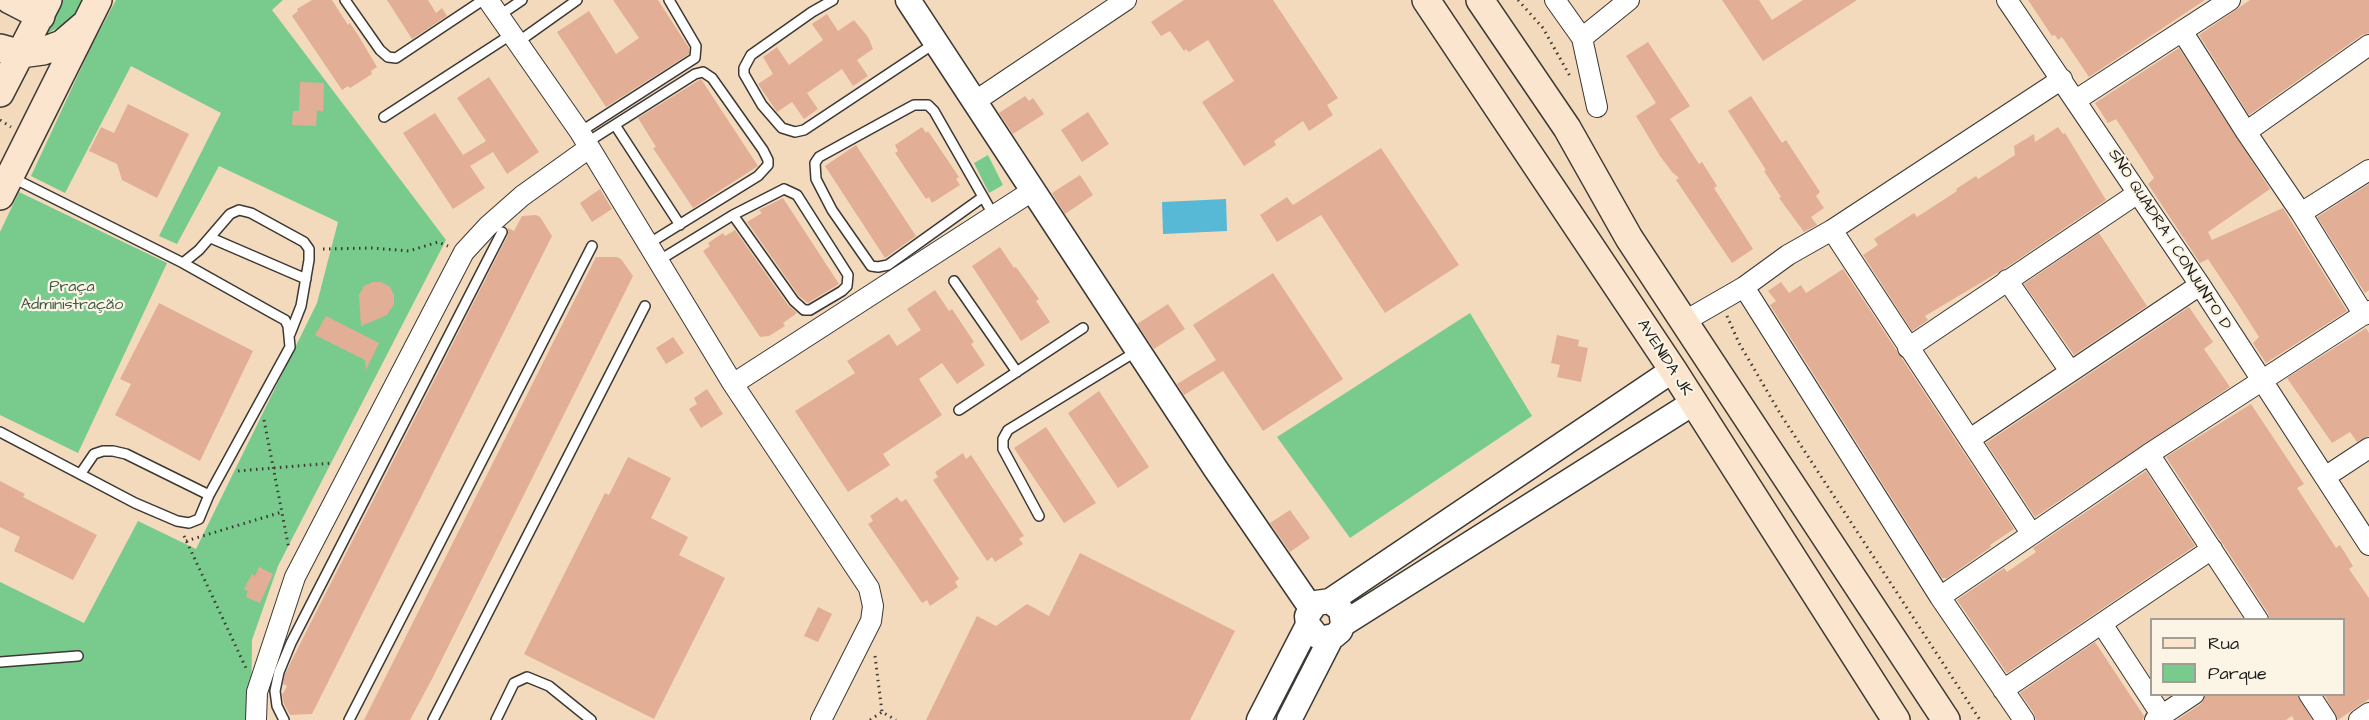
<!DOCTYPE html>
<meta charset="utf-8">
<style>
body{margin:0}
#map{position:relative;width:2369px;height:720px;overflow:hidden;background:#f3dabc;font-family:"Architects Daughter",sans-serif}
canvas{display:block}
.legend{position:absolute;left:2150px;top:618px;width:195px;height:78px;box-sizing:border-box;background:#fcf5e5;border:2px solid #a29e95;margin:0;padding:8px 10px;list-style:none;font-size:18px;color:#1c1c1c}
.legend li{display:flex;align-items:center;gap:12px;height:30px}
.legend b{width:30px;border:2px solid #a29e95}
</style>
<div id="map">
<canvas width="2369" height="720"></canvas>
<ul class="legend">
<li><b style="height:8px;background:#fbe5cf"></b>Rua</li>
<li><b style="height:16px;background:#78cb8d"></b>Parque</li>
</ul>
</div>
<script>
const ctx = document.querySelector('canvas').getContext('2d');
ctx.lineJoin = 'round';
function fill(path, color) {
  ctx.fillStyle = color;
  ctx.fill(path, 'evenodd');
}
function poly(rows) {
  const path = new Path2D();
  for (const r of rows) {
    path.moveTo(r[0], r[1]);
    for (let i = 2; i < r.length; i += 2) path.lineTo(r[i], r[i + 1]);
  }
  return path;
}
function trace(path, color, width, dash) {
  ctx.strokeStyle = color;
  ctx.lineWidth = width;
  ctx.lineCap = dash ? 'butt' : 'round';
  ctx.setLineDash(dash || []);
  ctx.stroke(path);
}
function write(font, color, halo, rows, align = 'center') {
  ctx.font = font + ' "Architects Daughter",sans-serif';
  ctx.lineWidth = 4.5;
  ctx.setLineDash([]);
  ctx.textBaseline = 'middle';
  ctx.strokeStyle = halo;
  ctx.fillStyle = color;
  for (const [text, x, y, turn = 0] of rows) {
    ctx.save();
    ctx.translate(x, y);
    ctx.rotate((+turn || 0) * Math.PI / 180);
    ctx.textAlign = isNaN(turn) ? turn : align;
    if (halo) ctx.strokeText(text, 0, 0);
    ctx.fillText(text, 0, 0);
    ctx.restore();
  }
}
fill(poly([
 [58,0,84,0,74,18,40,38],
 [116,0,283,0,272,10,446,240,278,566,252,640,251,720,0,720,0,582,84,623,138,521,196,549,317,303,338,222,219,166,177,244,159,236,221,113,131,66,65,193,31,176,91,47],
 [988,155,1003,185,989,193,974,163],
 [19,192,167,263,78,453,0,415,0,232],
 [1470,313,1532,416,1350,538,1277,437]
]), '#78cb8d');
fill(poly([
 [1226,199,1227,231,1163,234,1162,202]
]), '#58b9d6');
fill(poly([
 [312,0,332,0,348,25,350,23,358,35,377,67,371,71,372,74,350,88,348,86,342,90,292,16,298,11,297,9],
 [387,0,428,0,436,13,442,8,447,16,412,39],
 [613,0,658,0,689,48,689,54,686,56,606,107,557,32,589,11,616,54,639,38],
 [1184,0,1273,0,1338,98,1327,105,1333,115,1309,131,1303,121,1274,141,1276,145,1244,166,1202,102,1234,81,1208,40,1189,52,1186,49,1184,51,1170,31,1161,36,1151,22],
 [1722,0,1759,0,1772,20,1803,0,1857,0,1763,61],
 [2028,0,2205,0,2089,77,2062,37,2058,40,2055,35,2052,36],
 [2250,0,2369,0,2369,33,2362,35,2249,115,2199,35],
 [827,14,838,31,854,20,868,37,873,49,857,60,868,76,853,86,842,69,807,93,818,109,804,119,792,102,777,112,758,84,773,74,763,57,777,47,789,65,823,40,812,24],
 [1648,42,1690,106,1670,119,1699,164,1702,162,1717,186,1714,188,1753,249,1732,263,1676,180,1679,178,1672,172,1660,156,1636,116,1656,103,1626,56],
 [2179,48,2270,189,2208,232,2212,240,2283,208,2347,311,2266,363,2253,343,2259,337,2234,298,2208,259,2200,263,2148,184,2154,178,2142,159,2116,119,2108,123,2095,103],
 [489,77,539,152,507,174,493,152,470,166,485,188,453,209,403,133,435,113,463,155,486,141,457,98],
 [701,79,758,166,693,208,653,148,656,147,638,118],
 [300,82,324,83,323,112,317,110,316,126,292,125,293,111,299,111],
 [1025,96,1029,101,1033,98,1044,114,1013,134,999,113],
 [1751,96,1782,143,1786,140,1820,192,1816,196,1824,208,1811,217,1817,225,1804,232,1779,198,1781,197,1764,171,1766,170,1728,111],
 [128,104,189,134,157,198,122,180,117,164,89,151,101,127,114,133],
 [1088,112,1109,144,1082,162,1061,130],
 [922,127,926,133,928,131,959,177,956,179,960,185,932,203,929,197,926,199,895,153,898,151,895,145],
 [2058,127,2063,134,2065,133,2106,200,2007,267,1925,316,1928,320,1912,331,1863,255,1878,245,1874,239,1914,213,1917,217,1957,191,1956,189,1976,176,1978,179,2015,155,2014,146,2034,134,2035,142],
 [856,145,916,236,885,258,825,166],
 [1381,148,1459,265,1385,313,1321,215,1277,242,1260,215,1287,197,1293,205],
 [1080,175,1093,195,1065,214,1052,193],
 [2369,184,2369,290,2365,293,2317,217],
 [600,189,612,209,592,222,580,203],
 [783,198,839,284,808,303,799,296,747,222,762,213,759,210],
 [536,215,540,217,552,236,312,714,290,715,284,704,282,695,287,686,283,684,285,674,310,624,508,235,508,228,514,231,522,216],
 [735,230,788,305,797,313,783,323,785,326,769,336,760,337,703,251,710,246,708,243,723,233,725,236],
 [2099,233,2147,306,2074,355,2024,284],
 [1000,247,1014,268,1016,267,1039,299,1036,301,1050,322,1021,341,972,266],
 [596,257,617,257,621,259,633,276,433,677,410,720,364,720],
 [1843,269,2014,529,1990,545,1991,547,1947,578,1942,578,1770,305,1776,301,1768,291,1781,282,1789,293,1801,285,1806,293],
 [1273,273,1343,379,1263,431,1223,371,1184,395,1177,384,1216,360,1193,325],
 [373,282,381,282,390,287,394,295,394,304,387,315,361,326,359,295,364,286],
 [935,290,949,311,952,309,974,342,971,344,985,365,957,384,942,363,919,379,942,415,883,454,890,465,848,492,795,411,855,373,847,361,889,334,897,346,921,330,907,309],
 [159,303,253,351,200,461,115,415,131,384,120,379],
 [1168,304,1185,329,1154,349,1137,324],
 [2189,307,2213,342,2204,349,2230,387,2035,517,1986,443],
 [326,316,379,343,366,370,365,360,315,335],
 [2366,328,2369,333,2369,436,2357,442,2350,432,2332,443,2287,378],
 [1557,335,1579,340,1578,346,1588,348,1581,382,1557,377,1560,365,1551,363],
 [673,337,684,353,666,364,656,348],
 [707,389,723,414,701,428,689,409,697,404,694,398],
 [1099,391,1149,467,1118,488,1068,413],
 [2251,404,2304,484,2297,488,2336,548,2340,545,2353,566,2349,569,2369,598,2369,699,2338,720,2324,694,2343,694,2343,620,2270,620,2268,613,2166,457],
 [1046,427,1096,503,1064,523,1014,448],
 [963,453,966,459,971,455,1024,536,1019,539,1023,544,995,562,992,557,987,561,933,480,938,477,935,472],
 [628,457,671,478,651,518,688,537,679,555,725,578,654,719,524,654,605,493,609,495],
 [2146,471,2195,546,2007,673,1957,600,2004,568,2007,572,2036,552,2033,548],
 [0,481,25,494,23,497,97,535,73,580,14,551,20,537,0,527],
 [897,497,901,502,906,499,959,579,955,582,958,587,930,606,927,600,922,603,868,524,873,521,870,516],
 [1290,510,1310,538,1290,552,1270,523],
 [1080,553,1235,631,1190,720,926,720,977,616,996,626,1027,604,1049,616],
 [259,567,273,574,260,603,246,597,248,591,244,589,252,574,255,576],
 [818,607,832,614,818,642,804,636],
 [2095,642,2144,716,2143,720,2036,720,2034,713,2020,693],
 [2206,694,2297,694,2312,720,2294,720,2292,716,2286,720,2177,720,2201,704]
]), '#e2af96');
const service = poly([
 [345,0,380,50,388,57,396,58,483,0],
 [833,0,812,12,751,55,744,68,744,74,762,105,782,128,795,132,804,130,935,43],
 [500,15,522,0],
 [518,42,577,0],
 [384,117,512,34],
 [615,125,680,225],
 [580,132,695,58,696,46,669,0],
 [586,143,695,74,703,72,712,78,763,150,768,160,768,165,758,176,648,244],
 [784,189,797,195,848,275,847,286,842,291,810,310,804,310,794,301,733,215,784,189],
 [983,197,888,265,878,267,871,266,832,210,816,179,815,163,819,157,901,112,914,105,928,105,934,111,994,216],
 [211,238,306,279],
 [658,261,733,215],
 [183,263,199,250,230,214,239,210,251,213,304,242,309,249,309,260,301,306,290,334],
 [954,281,1017,372],
 [959,410,1083,328],
 [0,432,135,503,177,521,189,523,199,519,209,495,290,347,288,326,285,320,274,314,183,263,13,178],
 [81,473,94,454,103,451,113,451,126,454,209,495],
 [1039,516,1003,449,1003,439,1008,430,1137,351],
 [0,662,78,656],
 [284,720,277,706,275,691,279,672,291,643,502,232],
 [349,720,592,246],
 [433,720,645,306],
 [496,720,514,683,527,677,549,686,591,720]
]);
const minor = poly([
 [488,0,580,132,733,384,869,588,873,606,871,621,821,720],
 [1555,0,1582,38,1597,107],
 [2007,0,2200,285,2369,545],
 [2182,31,2246,132,2301,213,2364,315],
 [1582,38,1629,0],
 [2076,100,2230,0],
 [974,102,1126,0],
 [2246,132,2369,45],
 [2301,213,2369,170],
 [1832,230,2031,533],
 [2007,280,2070,371],
 [1744,287,1940,597,2024,720],
 [1685,321,1744,287,1788,255,1832,230,2062,79],
 [1908,348,2138,193],
 [733,384,1032,191],
 [1970,439,2200,285],
 [2149,454,2258,620],
 [2325,477,2369,448],
 [1940,597,2149,454,2369,311],
 [2102,624,2162,716],
 [2003,690,2212,549],
 [2309,694,2326,720],
 [256,720,257,692,295,577,464,252,488,226,522,196,589,148],
 [2155,720,2194,694],
 [2359,720,2369,713]
]);
const tertiary = poly([
 [908,0,1215,468,1311,608],
 [1330,601,1673,370],
 [1343,624,1341,610,1330,601,1316,603,1307,616,1308,625,1317,636,1324,638,1334,636,1340,631,1343,624,1693,403],
 [1259,720,1308,625],
 [1289,720,1331,638]
]);
const secondary = poly([
 [10,0,41,16],
 [1426,0,1673,370,1896,720],
 [1480,0,1567,128,1629,238,1946,720],
 [0,48,21,54,43,51,62,44,83,26],
 [0,93,48,0],
 [0,196,98,0]
]);
trace(service, '#3c3834', 12);
trace(minor, '#3c3834', 22);
trace(tertiary, '#3c3834', 27);
trace(secondary, '#3c3834', 30);
trace(poly([
 [1518,0,1543,28,1571,78],
 [0,120,11,127],
 [323,249,372,248,409,251,438,242,448,246],
 [1727,316,1739,343,1781,415,1980,720],
 [264,420,289,549],
 [238,471,333,463],
 [184,536,246,668],
 [186,541,282,512],
 [875,656,882,712,896,720],
 [870,720,882,712]
]), '#3c3834', 3, [1.5, 4.5]);
trace(service, '#fff', 9);
trace(minor, '#fff', 20);
trace(tertiary, '#fff', 24);
trace(secondary, '#fbe5cf', 27);
write('16px', '#1c1c1c', '#fcf5e5', [
 ["SNO QUADRA 1 CONJUNTO D",2169,240,57],
 ["AVENIDA JK",1664,358,57]
]);
write('16px', '#3c5944', '#fcf5e5', [
 ["Praça",72,288],
 ["Administração",72,306]
]);
</script>
